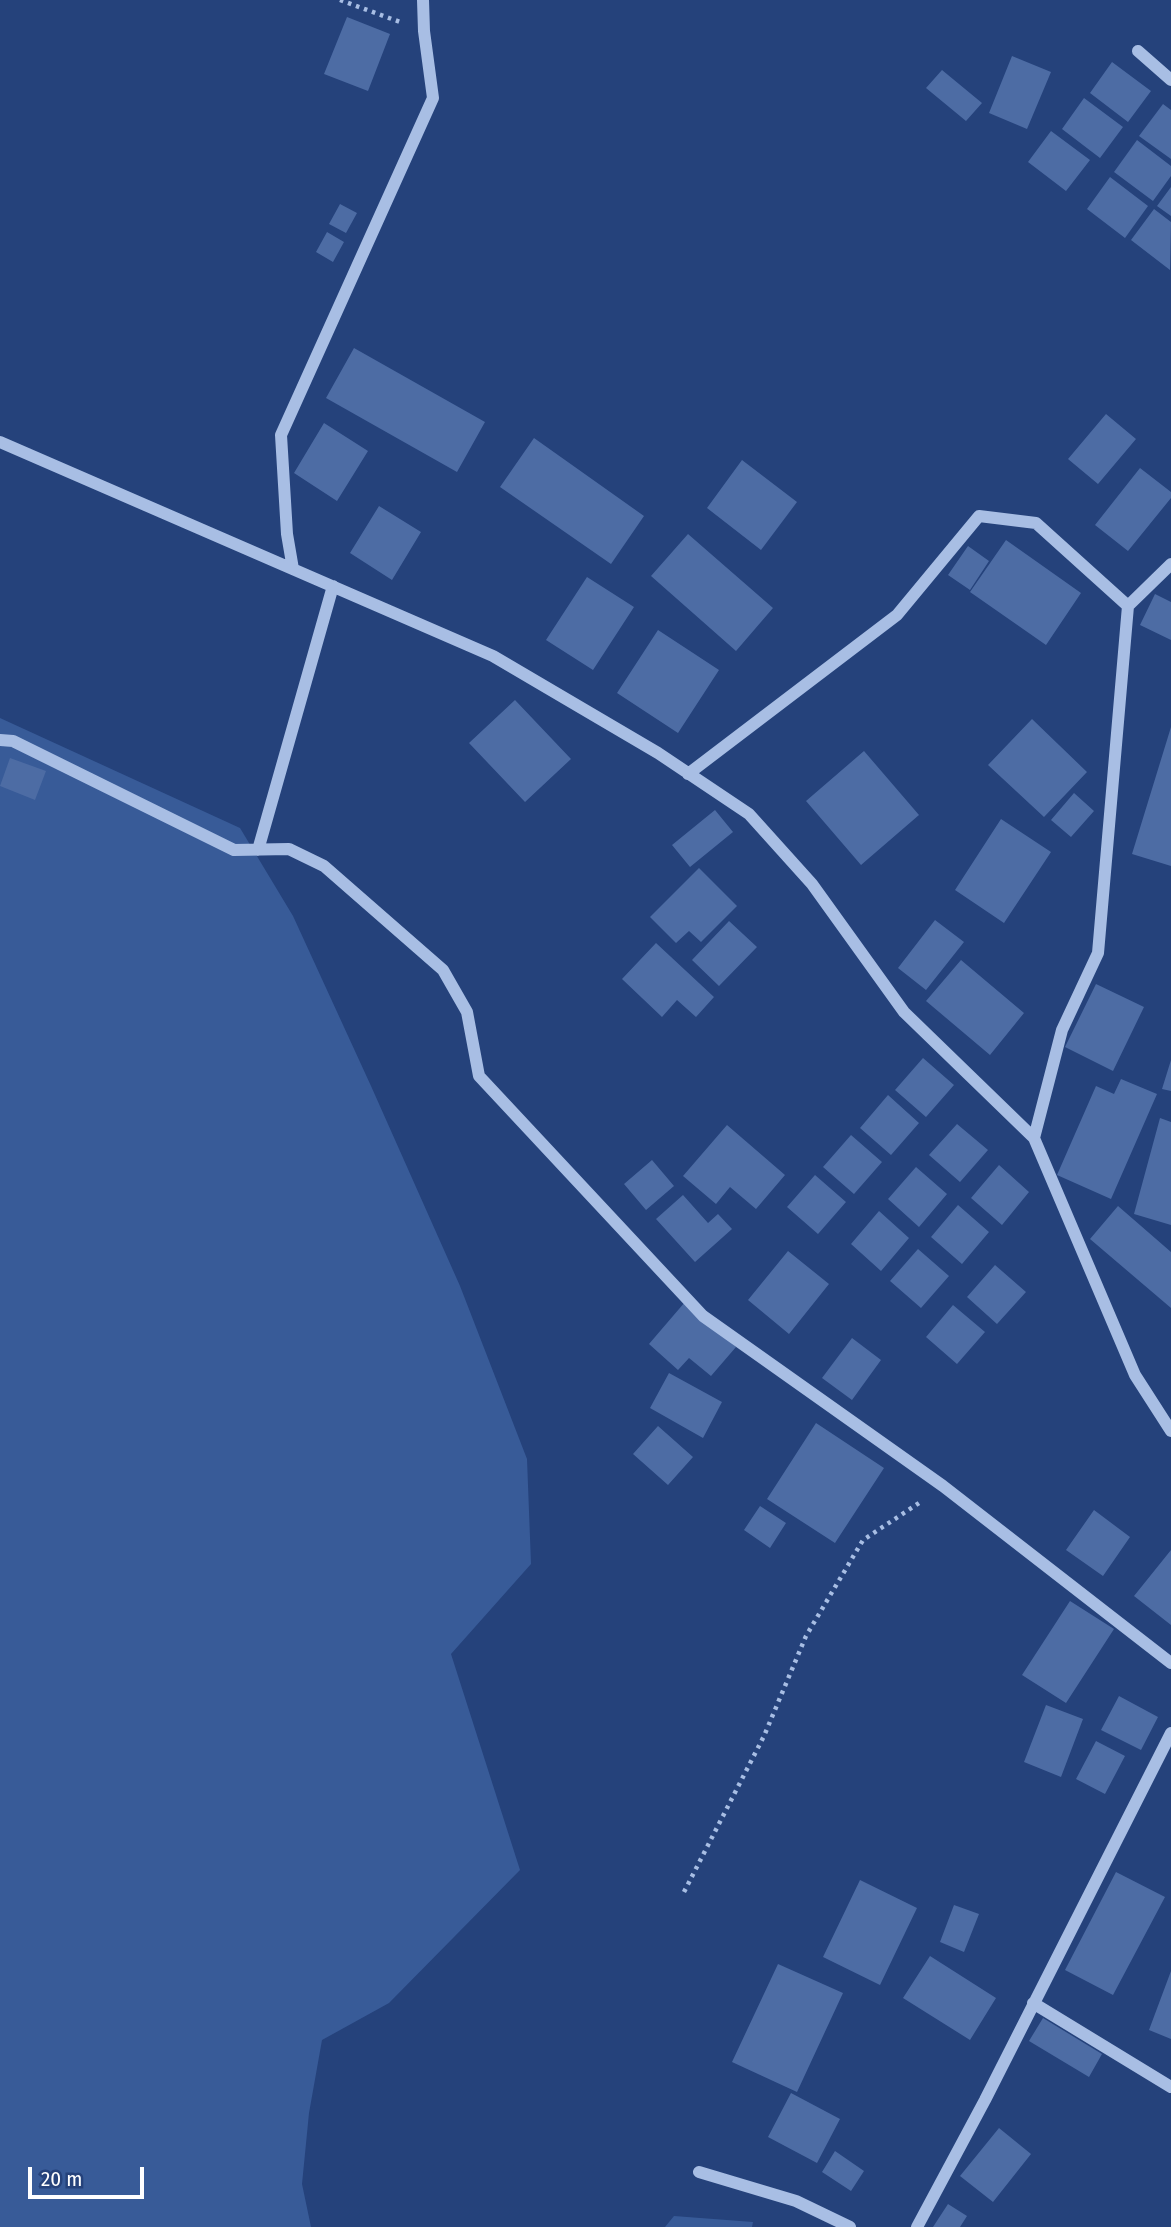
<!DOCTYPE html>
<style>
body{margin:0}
#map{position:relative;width:1171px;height:2227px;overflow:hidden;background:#25427b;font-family:"Fira Sans Condensed",sans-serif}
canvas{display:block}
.scale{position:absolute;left:28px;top:2167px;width:116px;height:32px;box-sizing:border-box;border:4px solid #fff;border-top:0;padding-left:9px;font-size:21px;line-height:24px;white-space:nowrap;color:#fff;-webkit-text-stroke:5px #25427b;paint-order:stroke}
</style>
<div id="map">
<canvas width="1171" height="2227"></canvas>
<div class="scale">20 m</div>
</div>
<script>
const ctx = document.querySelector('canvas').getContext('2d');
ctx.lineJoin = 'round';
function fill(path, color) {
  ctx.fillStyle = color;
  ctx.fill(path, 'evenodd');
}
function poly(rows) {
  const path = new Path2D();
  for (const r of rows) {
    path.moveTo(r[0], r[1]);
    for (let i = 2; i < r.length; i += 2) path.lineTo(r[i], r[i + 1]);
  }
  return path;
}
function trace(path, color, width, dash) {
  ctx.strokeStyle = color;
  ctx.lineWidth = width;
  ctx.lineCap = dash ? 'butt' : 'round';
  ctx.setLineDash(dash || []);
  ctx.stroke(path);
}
fill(poly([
 [0,718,240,828,293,916,371,1086,460,1286,527,1459,531,1564,451,1654,520,1870,389,2003,322,2040,309,2113,302,2184,311,2227,0,2227],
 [674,2216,753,2222,752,2227,665,2227]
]), '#385b98');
fill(poly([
 [347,17,390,34,368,91,324,74],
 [1012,56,1051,72,1027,129,989,113],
 [1112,62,1151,91,1128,122,1090,93],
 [942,70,982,103,966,121,926,88],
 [1084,98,1123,127,1100,158,1062,129],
 [1163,104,1171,110,1171,159,1139,136],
 [1051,131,1090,160,1066,191,1028,162],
 [1137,140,1171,166,1171,176,1153,201,1114,172],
 [1110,177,1148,206,1125,238,1087,209],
 [1171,187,1171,216,1157,206],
 [340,204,357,213,346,233,329,224],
 [1154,209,1171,222,1170,270,1131,240],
 [327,232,344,242,333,262,316,252],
 [354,348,485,422,457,472,326,398],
 [1106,414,1136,439,1098,484,1068,459],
 [324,423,368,451,337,501,294,473],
 [534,438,644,516,611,564,500,487],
 [742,460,797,502,761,550,707,508],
 [1140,468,1171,492,1171,498,1128,551,1095,525],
 [379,506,421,532,392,580,350,553],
 [688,534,773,608,736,651,651,576],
 [1006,540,1081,593,1046,645,970,592],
 [968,546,989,561,970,590,948,575],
 [587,577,634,607,593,670,546,640],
 [1155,594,1171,602,1171,640,1140,625],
 [658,630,719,670,678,733,617,693],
 [515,700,571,759,525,802,469,743],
 [1032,719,1087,772,1044,817,988,765],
 [1171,727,1171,866,1132,854],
 [864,751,919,815,861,865,806,801],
 [10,758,46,771,35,800,0,786],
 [1074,793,1094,811,1071,837,1051,820],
 [715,810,733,832,690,867,672,845],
 [1001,819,1051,852,1004,923,955,890],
 [699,868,737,906,701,942,689,931,676,943,650,917],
 [935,920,964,942,926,990,898,968],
 [729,921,757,947,719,986,692,960],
 [656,943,714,997,696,1017,677,1000,662,1017,622,979],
 [961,960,1024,1013,990,1055,926,1001],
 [1096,984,1144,1007,1113,1071,1065,1047],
 [923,1058,954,1085,926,1117,895,1090],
 [1171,1060,1171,1091,1162,1089],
 [1121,1079,1157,1094,1111,1199,1057,1175,1096,1086,1114,1094],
 [888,1095,919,1123,891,1155,860,1128],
 [1160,1118,1171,1122,1171,1225,1134,1214],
 [957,1124,988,1150,960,1182,929,1155],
 [727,1125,785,1175,756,1209,730,1187,716,1204,683,1176],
 [851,1135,882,1162,854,1194,823,1167],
 [652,1160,674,1186,646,1210,624,1184],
 [999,1165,1029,1192,1002,1225,971,1198],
 [916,1167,947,1194,919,1227,888,1199],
 [815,1175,846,1202,818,1234,787,1207],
 [683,1195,708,1223,718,1214,732,1229,695,1262,656,1219],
 [958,1205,989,1232,962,1264,931,1237],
 [1118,1206,1171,1252,1171,1308,1090,1239],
 [879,1211,909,1238,881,1271,851,1244],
 [918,1249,949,1276,921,1308,890,1281],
 [788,1251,829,1284,789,1334,748,1300],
 [995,1265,1026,1292,997,1324,967,1297],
 [685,1302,736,1347,711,1376,689,1358,678,1370,649,1344],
 [953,1305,985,1332,957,1364,926,1337],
 [852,1338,881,1360,852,1400,822,1378],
 [669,1373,722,1402,703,1438,650,1408],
 [816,1423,884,1468,835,1543,767,1499],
 [658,1426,693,1457,668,1485,633,1454],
 [760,1506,786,1523,770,1548,744,1530],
 [1094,1510,1130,1537,1103,1576,1066,1550],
 [1171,1550,1171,1625,1134,1596],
 [1070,1601,1114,1629,1066,1703,1022,1675],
 [1119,1696,1158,1717,1141,1750,1101,1730],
 [1046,1705,1083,1719,1061,1777,1024,1762],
 [1096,1741,1125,1756,1105,1794,1076,1779],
 [1116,1872,1165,1897,1113,1995,1065,1970],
 [860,1880,917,1908,880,1985,823,1957],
 [954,1905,979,1914,964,1952,940,1942],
 [930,1956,996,1998,970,2040,903,1998],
 [778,1964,843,1993,797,2092,732,2062],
 [1171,1971,1171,2039,1149,2030],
 [1043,2018,1102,2054,1089,2077,1029,2041],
 [791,2093,840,2119,817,2163,768,2137],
 [999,2128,1031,2154,993,2202,960,2176],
 [835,2151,864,2171,851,2191,822,2172],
 [948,2204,967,2216,960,2227,933,2227]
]), '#4d6ca4');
trace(poly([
 [340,0,400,22],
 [684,1892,764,1736,806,1636,863,1540,922,1501]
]), '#a8bee4', 4.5, [3.5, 5]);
trace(poly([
 [1138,51,1171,80],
 [0,442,493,656,658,753,749,814,812,884,904,1012,1034,1138],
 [1171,564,1128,606,1098,953,1062,1030,1034,1138,1135,1375,1171,1431],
 [293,569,287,534,281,435,433,98,424,31,423,0],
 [0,740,13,741,234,850,289,849,324,866,443,970,467,1012,479,1076,703,1316,943,1486,1171,1663],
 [688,774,897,615,979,516,1036,523,1128,606],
 [258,850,333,586],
 [1033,2003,1171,2087],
 [699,2172,796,2201,850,2227],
 [917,2227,985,2100,1171,1733]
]), '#a8bee4', 12);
</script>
